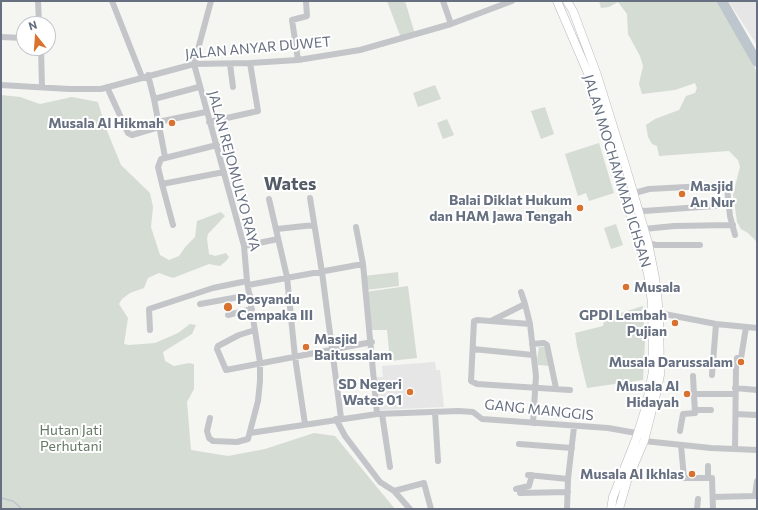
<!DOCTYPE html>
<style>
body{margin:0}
#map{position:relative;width:758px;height:510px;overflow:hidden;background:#f5f5f2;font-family:Commissioner,sans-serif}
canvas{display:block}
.frame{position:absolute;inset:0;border:2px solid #667081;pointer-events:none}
.north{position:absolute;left:16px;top:16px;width:40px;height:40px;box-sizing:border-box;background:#fff;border:1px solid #c2c6cd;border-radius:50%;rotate:343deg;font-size:11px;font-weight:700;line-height:16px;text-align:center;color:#667081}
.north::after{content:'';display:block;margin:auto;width:14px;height:18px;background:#d9722e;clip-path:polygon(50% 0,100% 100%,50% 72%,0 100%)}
</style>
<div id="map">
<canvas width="758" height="510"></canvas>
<div class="frame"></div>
<div class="north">N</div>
</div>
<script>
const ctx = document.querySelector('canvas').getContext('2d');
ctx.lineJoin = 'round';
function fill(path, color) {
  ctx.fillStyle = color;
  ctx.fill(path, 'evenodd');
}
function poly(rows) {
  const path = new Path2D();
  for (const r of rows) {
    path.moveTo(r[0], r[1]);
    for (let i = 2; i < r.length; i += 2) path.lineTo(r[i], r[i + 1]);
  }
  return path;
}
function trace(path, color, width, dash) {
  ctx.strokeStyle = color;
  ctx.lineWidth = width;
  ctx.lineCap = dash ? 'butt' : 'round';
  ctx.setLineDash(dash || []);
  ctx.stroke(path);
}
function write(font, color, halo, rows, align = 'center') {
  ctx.font = font + ' Commissioner,sans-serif';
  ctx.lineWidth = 4;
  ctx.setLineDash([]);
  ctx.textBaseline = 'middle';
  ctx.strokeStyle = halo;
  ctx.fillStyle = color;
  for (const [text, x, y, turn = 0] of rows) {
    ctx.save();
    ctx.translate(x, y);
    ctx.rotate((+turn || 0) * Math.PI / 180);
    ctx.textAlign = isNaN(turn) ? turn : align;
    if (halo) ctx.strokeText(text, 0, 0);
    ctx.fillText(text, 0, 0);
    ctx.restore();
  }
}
fill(poly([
 [729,1,757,1,757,45,729,2],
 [435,362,436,370,440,370,444,407,379,410,376,377,383,377,382,366]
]), '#e5e6e5');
fill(poly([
 [387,1,405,1,415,34,401,38],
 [599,1,717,1,740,35,757,73,757,242,748,233,741,229,737,222,733,194,740,167,738,160,729,151,659,156,657,146,652,144,648,137,646,125,655,119,679,110,686,96,695,93,697,88,695,83,675,90,642,94,639,84,643,66,640,56,628,34,627,14,618,2,609,7,601,8],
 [435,85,441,99,418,107,413,93],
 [1,95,20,97,40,104,72,97,98,102,105,126,121,165,150,193,153,207,151,227,160,255,169,260,179,256,186,246,195,237,197,221,221,212,225,216,208,234,207,239,209,254,215,256,226,253,229,257,226,261,220,266,209,264,173,278,159,273,148,278,144,288,130,293,122,299,119,304,128,318,124,344,129,345,155,343,178,333,190,324,196,325,192,334,163,352,165,361,174,366,189,363,194,364,194,389,187,402,191,450,228,456,265,449,314,433,335,436,395,509,1,509],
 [545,107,554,134,541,139,531,111],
 [447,119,454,135,443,139,437,123],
 [599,143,614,193,589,201,586,193,578,196,565,154],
 [616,224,623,245,611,249,604,228],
 [398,272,399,286,366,290,364,276],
 [408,286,417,358,390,361,387,330,371,330,365,292],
 [643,306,645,342,643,380,587,388,577,346,575,333,603,326,605,316,621,313],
 [539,347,546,347,550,366,538,365,537,360]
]), '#d5dcd3');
trace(poly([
 [1,498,13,501,22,509]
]), '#bec6cd', 1.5);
trace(poly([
 [722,1,757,62]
]), '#bec6cd', 10);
const major = poly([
 [557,1,590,78,638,239,648,274,652,303,653,371,646,407,636,439,613,497,611,509],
 [567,1,573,11,597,75,626,168,648,243,655,278,659,313,660,375,656,394,644,441,627,481,619,509]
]);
trace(major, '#b6b8bc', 9);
trace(poly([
 [38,1,39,24],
 [112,1,142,77],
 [443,1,451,24],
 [1,37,24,38],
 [41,48,42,87],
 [298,60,292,20,307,16,306,1],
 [230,64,233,87],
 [148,75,154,99,199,87],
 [1,85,69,89,101,89,194,64,250,63,298,60,360,50,451,24,512,1],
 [107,87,128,133,132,135,159,127],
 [154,99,165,157],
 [158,122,206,112],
 [209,122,258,111,250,63],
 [217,145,161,159,158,167,162,184,224,172],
 [162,184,173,225],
 [631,194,649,189,724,185,727,188,730,216,735,235],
 [310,198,322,272,341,418],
 [269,199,287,277,295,357,305,424],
 [638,209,644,211,729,205],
 [356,227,363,264,377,414],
 [277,229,314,225],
 [644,229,674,226,733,225],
 [648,243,656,245,700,245],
 [244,246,278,239],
 [248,285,363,264],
 [521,292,525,304],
 [200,304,250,295],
 [659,313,716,324,757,328],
 [228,315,252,309],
 [491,321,525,304,530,324,536,376,533,423],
 [530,324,477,320,474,321,471,381,477,384,570,390],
 [150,330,149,309,213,288,247,281],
 [255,330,239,335,218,346,217,349,226,370,372,342],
 [532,344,544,343,547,345,556,388],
 [473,349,533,355],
 [712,375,716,324],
 [735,388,757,390],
 [695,394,735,394],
 [695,410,711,410],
 [435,412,438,461],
 [382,414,390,467],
 [736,414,757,415],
 [210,418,207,431,209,438,213,441,237,442,248,439,258,401,260,381,260,362,247,281,244,246,194,64,211,1],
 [336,419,345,436,380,482,394,491,410,509],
 [680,431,683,414,695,413,693,376],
 [250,433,377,414,459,411,473,412,482,419,608,428,642,434],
 [644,441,711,448,757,450],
 [519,444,572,448],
 [681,445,684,478,712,478,713,509],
 [735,449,736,368,737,358,741,358,746,327],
 [528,475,568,479],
 [708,478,708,466],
 [516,489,529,486,532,475],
 [394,491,424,483,431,509],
 [520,493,568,492],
 [713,497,755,496,757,481],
 [567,509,568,479,574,427],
 [697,509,698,499]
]), '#c3c5c9', 6);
trace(major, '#fff', 8);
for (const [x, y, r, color] of [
 [172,123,4,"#d9722e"],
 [682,194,4,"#d9722e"],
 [580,208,4,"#d9722e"],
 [626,287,4,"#d9722e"],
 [228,307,5,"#d9722e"],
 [675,323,4,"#d9722e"],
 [306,347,4,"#d9722e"],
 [741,362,4,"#d9722e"],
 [410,392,4,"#d9722e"],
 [687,394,4,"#d9722e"],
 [692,474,4,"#d9722e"]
]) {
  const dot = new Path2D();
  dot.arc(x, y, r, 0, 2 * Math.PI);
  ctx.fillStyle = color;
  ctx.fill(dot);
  trace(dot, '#fff', 1.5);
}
write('14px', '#667081', '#fff', [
 ["JALAN ANYAR DUWET",258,48,-5],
 ["JALAN REJOMULYO RAYA",234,171,75],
 ["JALAN MOCHAMMAD ICHSAN",617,171,73],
 ["GANG MANGGIS",539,410,6]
]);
write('bold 14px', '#667081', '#fff', [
 ["Musala Al Hikmah",164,123],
 ["Masjid",690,186,"left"],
 ["An Nur",690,202,"left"],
 ["Balai Diklat Hukum",572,200],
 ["dan HAM Jawa Tengah",572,216],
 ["Musala",634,287,"left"],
 ["Posyandu",237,299,"left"],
 ["Cempaka III",237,315,"left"],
 ["GPDI Lembah",667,315],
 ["Pujian",667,331],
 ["Masjid",314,339,"left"],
 ["Baitussalam",314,355,"left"],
 ["Musala Darussalam",733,362],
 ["SD Negeri",402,384],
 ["Wates 01",402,400],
 ["Musala Al",679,386],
 ["Hidayah",679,402],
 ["Musala Al Ikhlas",684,474]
], 'right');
write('14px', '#657964', '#fff', [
 ["Hutan Jati",71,430],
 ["Perhutani",71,446]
]);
write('bold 18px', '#535b67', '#fff', [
 ["Wates",290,184]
]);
</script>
